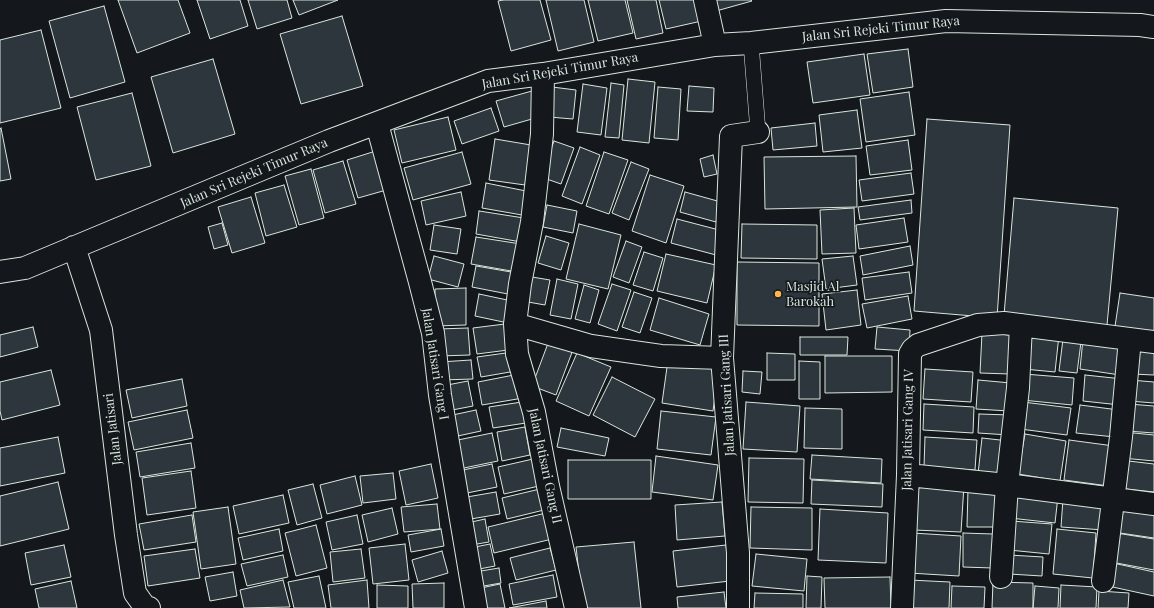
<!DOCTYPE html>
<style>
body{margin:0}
canvas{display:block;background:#14181c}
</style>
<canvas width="1154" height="608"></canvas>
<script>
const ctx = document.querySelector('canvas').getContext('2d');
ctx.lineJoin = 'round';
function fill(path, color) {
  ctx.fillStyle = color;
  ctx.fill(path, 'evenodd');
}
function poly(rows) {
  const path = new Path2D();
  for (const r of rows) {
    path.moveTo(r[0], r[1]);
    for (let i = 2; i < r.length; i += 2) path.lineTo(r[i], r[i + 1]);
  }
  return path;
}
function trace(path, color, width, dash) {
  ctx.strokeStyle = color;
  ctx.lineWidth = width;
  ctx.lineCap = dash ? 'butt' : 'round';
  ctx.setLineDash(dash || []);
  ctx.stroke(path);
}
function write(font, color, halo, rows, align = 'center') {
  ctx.font = font + ' "Playfair Display",serif';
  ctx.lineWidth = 3;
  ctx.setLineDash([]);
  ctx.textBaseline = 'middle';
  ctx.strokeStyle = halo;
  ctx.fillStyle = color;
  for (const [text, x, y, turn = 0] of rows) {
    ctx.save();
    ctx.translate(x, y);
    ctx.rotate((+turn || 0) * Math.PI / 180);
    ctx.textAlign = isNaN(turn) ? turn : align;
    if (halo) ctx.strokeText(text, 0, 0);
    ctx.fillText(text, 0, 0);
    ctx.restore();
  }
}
const building = poly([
 [118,0,178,0,190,33,137,53,118,0],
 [197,0,240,0,248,26,210,39,197,0],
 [248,0,287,0,292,18,257,29,248,0],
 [293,0,338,0,299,15,293,0],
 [503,0,540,0,551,40,511,51,498,1,503,0],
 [546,0,584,0,594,42,558,51,546,0],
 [588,0,625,0,633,33,598,41,588,0],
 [627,0,656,0,663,33,636,39,627,0],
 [659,0,701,0,706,20,666,29,659,0],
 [713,0,751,0,752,1,716,11,713,0],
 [104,6,125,82,70,98,49,21,104,6],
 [342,16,363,86,301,104,280,34,342,16],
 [41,30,61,108,0,123,0,40,41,30],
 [908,49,913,87,873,93,867,54,908,49],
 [864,54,870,95,813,103,807,62,864,54],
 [213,59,235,134,173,153,151,77,213,59],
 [628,79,655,82,649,143,622,140,628,79],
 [611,83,624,85,619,138,605,137,611,83],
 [583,84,607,88,601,135,577,132,583,84],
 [689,86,714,88,713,112,687,111,689,86],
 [552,87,576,90,573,119,549,117,552,87],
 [658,87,681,89,678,140,654,138,658,87],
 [532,91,539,117,504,127,496,101,532,91],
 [909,92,915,135,866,142,860,99,909,92],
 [132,93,151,166,96,180,77,107,132,93],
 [491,108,499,131,462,144,454,121,491,108],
 [857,110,862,148,823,152,819,115,857,110],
 [448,117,456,150,402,163,394,130,448,117],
 [927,119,1010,125,997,318,914,311,927,119],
 [815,123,817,146,773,150,771,128,815,123],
 [1,128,11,179,0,181,0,129,1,128],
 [495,139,531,145,525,185,489,180,495,139],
 [908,140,912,170,870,175,866,146,908,140],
 [554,141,574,148,561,184,541,177,554,141],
 [580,147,600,155,582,204,562,196,580,147],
 [379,150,390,189,358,198,347,160,379,150],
 [462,152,471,184,413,200,404,168,462,152],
 [604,152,628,160,609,214,586,206,604,152],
 [713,155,717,174,704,177,700,159,713,155],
 [856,156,857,207,765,209,764,157,856,156],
 [343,161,356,204,325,213,313,170,343,161],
 [631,162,649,169,629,220,612,213,631,162],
 [311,169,324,218,299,225,285,176,311,169],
 [911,173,914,194,862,201,859,180,911,173],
 [650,175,684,186,666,243,632,231,650,175],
 [486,183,526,191,522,215,482,208,486,183],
 [284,185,297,227,266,236,255,193,284,185],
 [461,192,466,216,426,225,421,201,461,192],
 [685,192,721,202,716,222,680,212,685,192],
 [251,197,265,243,232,253,218,207,251,197],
 [1014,198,1118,208,1107,325,1004,315,1014,198],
 [911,200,912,213,860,220,858,207,911,200],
 [547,205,577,211,573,233,543,227,547,205],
 [854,208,856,253,822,254,820,210,854,208],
 [479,211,524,218,521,242,476,234,479,211],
 [904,218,908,242,859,249,856,225,904,218],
 [677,219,723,231,716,255,671,243,677,219],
 [222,223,228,245,214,249,208,227,222,223],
 [579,224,621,235,608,289,566,279,579,224],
 [742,224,817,225,817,259,741,258,742,224],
 [434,225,461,229,457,254,430,250,434,225],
 [546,236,569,243,561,270,538,263,546,236],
 [476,237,521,244,517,272,471,264,476,237],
 [626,241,642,247,629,283,613,277,626,241],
 [910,246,913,265,863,275,860,256,910,246],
 [644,252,663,258,653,291,633,285,644,252],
 [666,254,716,265,707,303,657,291,666,254],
 [434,256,464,264,458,287,428,279,434,256],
 [853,256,857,285,826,289,822,259,853,256],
 [737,262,819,263,819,326,737,325,737,262],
 [476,266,517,273,513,295,472,287,476,266],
 [909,272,912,293,865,300,862,278,909,272],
 [532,277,550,280,545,305,528,302,532,277],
 [557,279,578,284,571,319,550,315,557,279],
 [612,284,631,290,617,331,598,324,612,284],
 [584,285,599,290,590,323,575,319,584,285],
 [466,288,466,325,435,326,435,289,466,288],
 [857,290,861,325,826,330,822,294,857,290],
 [634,292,652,298,640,333,622,327,634,292],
 [1120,293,1154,298,1154,338,1114,333,1120,293],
 [479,294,512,301,508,323,475,316,479,294],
 [908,296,912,319,867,328,862,304,908,296],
 [659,298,709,314,700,345,650,330,659,298],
 [505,324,508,350,477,354,473,328,505,324],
 [33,327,38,347,0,357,0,335,33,327],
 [877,327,910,330,909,351,875,349,877,327],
 [468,328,470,355,439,356,438,329,468,328],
 [1029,331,1059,335,1055,372,1024,369,1029,331],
 [982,333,1011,335,1010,374,980,373,982,333],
 [800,337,848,337,847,355,800,355,800,337],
 [550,338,574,347,556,395,532,386,550,338],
 [1063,339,1081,342,1077,373,1059,371,1063,339],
 [1083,339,1124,345,1120,375,1080,369,1083,339],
 [1134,345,1154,346,1154,375,1132,374,1134,345],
 [513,352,516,371,481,377,477,357,513,352],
 [577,353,611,367,589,416,556,401,577,353],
 [767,353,795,354,795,380,767,380,767,353],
 [825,356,892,356,892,392,825,393,825,356],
 [471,360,473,379,441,380,440,362,471,360],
 [668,360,719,367,713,411,662,403,668,360],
 [799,361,820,362,820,399,799,399,799,361],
 [925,369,973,372,971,402,923,399,925,369],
 [51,370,60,405,2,420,0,411,0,382,51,370],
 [743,371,762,372,760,394,742,392,743,371],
 [519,374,523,398,482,405,478,382,519,374],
 [1024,374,1074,378,1072,405,1022,400,1024,374],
 [1085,375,1123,379,1120,405,1083,401,1085,375],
 [612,377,655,399,635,437,593,415,612,377],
 [182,379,187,406,132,418,126,390,182,379],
 [978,380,1011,383,1009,411,976,409,978,380],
 [1130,380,1154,382,1154,403,1129,401,1130,380],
 [468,381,473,406,447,411,442,386,468,381],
 [522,402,526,423,493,428,489,407,522,402],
 [746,402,800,406,797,452,743,449,746,402],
 [1023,402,1071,408,1067,435,1020,429,1023,402],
 [924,404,974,407,973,433,923,430,924,404],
 [1129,404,1154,406,1154,433,1127,431,1129,404],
 [1080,405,1119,410,1115,437,1076,433,1080,405],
 [805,408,842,409,842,449,804,448,805,408],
 [187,410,193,438,134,450,128,422,187,410],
 [476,410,481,431,453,437,448,416,476,410],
 [661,411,716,417,711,455,657,449,661,411],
 [979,414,1010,415,1009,435,978,433,979,414],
 [525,427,530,455,502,461,497,432,525,427],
 [561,428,609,438,605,456,557,447,561,428],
 [1124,432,1154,435,1154,461,1122,458,1124,432],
 [492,433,498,461,459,469,453,441,492,433],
 [1025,434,1066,441,1060,481,1018,474,1025,434],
 [58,437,65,473,0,486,0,448,58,437],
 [925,437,977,440,975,470,924,467,925,437],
 [982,438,1009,441,1006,477,978,474,982,438],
 [1069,440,1114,446,1109,486,1064,480,1069,440],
 [191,443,195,468,140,477,136,452,191,443],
 [812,455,882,459,881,483,810,479,812,455],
 [656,456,718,465,713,500,652,492,656,456],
 [749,458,804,459,803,503,748,502,749,458],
 [533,459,539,486,504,494,498,467,533,459],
 [568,460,651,460,651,499,568,499,568,460],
 [1120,460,1154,464,1154,492,1117,488,1120,460],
 [431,464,438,498,406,505,399,471,431,464],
 [492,464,497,487,462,494,458,471,492,464],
 [191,471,196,508,147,515,142,478,191,471],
 [393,473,396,499,363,503,360,476,393,473],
 [355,476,362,505,327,514,320,485,355,476],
 [812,480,883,484,882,507,811,504,812,480],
 [58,482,69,529,0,546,0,496,58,482],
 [917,482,964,485,961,532,914,530,917,482],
 [313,484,322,518,297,525,288,490,313,484],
 [540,489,544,510,507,519,502,498,540,489],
 [968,489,997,489,996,527,967,527,968,489],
 [1013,491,1058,496,1055,523,1010,518,1013,491],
 [496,492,500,514,465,520,461,498,496,492],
 [283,495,289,523,239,534,233,506,283,495],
 [1063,499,1106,502,1104,530,1061,527,1063,499],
 [1117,501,1154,507,1154,538,1113,532,1117,501],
 [722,502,725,536,677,540,675,505,722,502],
 [437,504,440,529,404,532,401,507,437,504],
 [228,507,236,564,201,569,193,512,228,507],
 [751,507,812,508,812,550,750,548,751,507],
 [392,508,398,534,368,542,362,515,392,508],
 [820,509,888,513,886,563,818,560,820,509],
 [546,513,552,539,494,553,488,527,546,513],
 [192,515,196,542,144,550,139,524,192,515],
 [357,515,363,544,332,550,326,522,357,515],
 [485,519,489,542,471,545,467,523,485,519],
 [1011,521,1052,524,1049,554,1009,550,1011,521],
 [316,525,327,568,296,576,285,533,316,525],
 [279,529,283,551,243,560,238,538,279,529],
 [441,529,444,546,411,552,408,535,441,529],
 [1057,529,1096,533,1093,578,1053,574,1057,529],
 [912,533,961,536,959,576,909,573,912,533],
 [963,533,993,534,993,568,963,567,963,533],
 [1116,533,1154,539,1154,570,1111,562,1116,533],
 [634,542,641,608,583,608,576,547,634,542],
 [405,544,409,580,373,584,369,548,405,544],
 [490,544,495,566,474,570,470,548,490,544],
 [64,545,71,577,31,585,25,553,64,545],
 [726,545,730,581,677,587,673,551,726,545],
 [550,548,556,570,516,580,510,558,550,548],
 [195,549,200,578,148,586,144,556,195,549],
 [361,549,365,578,333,582,330,552,361,549],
 [442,551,448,573,418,582,412,560,442,551],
 [756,554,807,559,804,591,752,586,756,554],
 [283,555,288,577,247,586,241,564,283,555],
 [1009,555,1043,557,1042,576,1009,574,1009,555],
 [1113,563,1154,572,1154,596,1108,586,1113,563],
 [499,568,501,583,478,587,475,572,499,568],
 [233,572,237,596,210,601,205,577,233,572],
 [553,575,557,597,513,605,509,584,553,575],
 [319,576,326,608,294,608,288,582,319,576],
 [807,576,822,577,821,608,806,608,807,576],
 [890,577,891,608,825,608,824,578,890,577],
 [283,580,290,607,244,608,240,590,283,580],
 [367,580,369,608,331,608,328,585,367,580],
 [909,580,950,582,949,608,908,608,909,580],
 [71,581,77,608,39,608,35,589,71,581],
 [993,582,1033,583,1033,608,992,608,993,582],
 [444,583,444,608,413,608,412,584,444,583],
 [500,584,505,608,479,608,476,589,500,584],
 [377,585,408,586,408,608,377,608,377,585],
 [1061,585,1097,587,1096,608,1060,608,1061,585],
 [952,586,985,587,984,608,951,608,952,586],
 [1035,586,1059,588,1058,608,1033,608,1035,586],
 [1099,591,1129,593,1128,608,1098,608,1099,591],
 [724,592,726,608,678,608,677,597,724,592],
 [755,593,803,594,803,608,754,608,755,593],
 [546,601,547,608,509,608,546,601]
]);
fill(building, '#2c363c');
trace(building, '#d8e6dc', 1);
const service = poly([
 [751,43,758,132]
]);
const minor = poly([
 [705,0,715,45],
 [543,74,542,134,532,222,520,284,515,324,517,354,534,412,548,486,576,608],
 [377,124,420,282,433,333,440,395,476,608],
 [74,247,101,330,126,535,135,593,145,607,149,608],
 [0,272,25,268,329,141,488,81,543,74,715,45,751,43,946,21,1140,25,1154,27],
 [515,324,591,346,661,356,722,358],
 [908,475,1007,485,1154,504],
 [1001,577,1007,485,1018,388,1021,325],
 [1103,581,1121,437,1130,339],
 [738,608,738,553,722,358,731,136,758,132],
 [902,608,908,475,910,354,913,349,918,345,978,325,1004,323,1154,342]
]);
trace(service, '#d8e6dc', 16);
trace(minor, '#d8e6dc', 24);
trace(service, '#14181c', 15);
trace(minor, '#14181c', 22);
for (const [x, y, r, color] of [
 [778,294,4,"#ffb74d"]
]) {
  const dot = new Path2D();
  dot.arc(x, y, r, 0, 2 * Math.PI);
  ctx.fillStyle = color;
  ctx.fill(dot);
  trace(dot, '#14181c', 1.5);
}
write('13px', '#d8e6dc', '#14181c', [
 ["Jalan Sri Rejeki Timur Raya",881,29,-6],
 ["Jalan Sri Rejeki Timur Raya",560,71,-10],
 ["Jalan Sri Rejeki Timur Raya",254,173,-23],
 ["Jalan Jatisari Gang I",435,364,81],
 ["Jalan Jatisari Gang III",727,395,-93],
 ["Jalan Jatisari",113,429,-97],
 ["Jalan Jatisari Gang IV",908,430,-89],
 ["Jalan Jatisari Gang II",545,466,78]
]);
write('13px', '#d8e6dc', '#14181c', [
 ["Masjid Al",786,287],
 ["Barokah",786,302]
], 'left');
</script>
